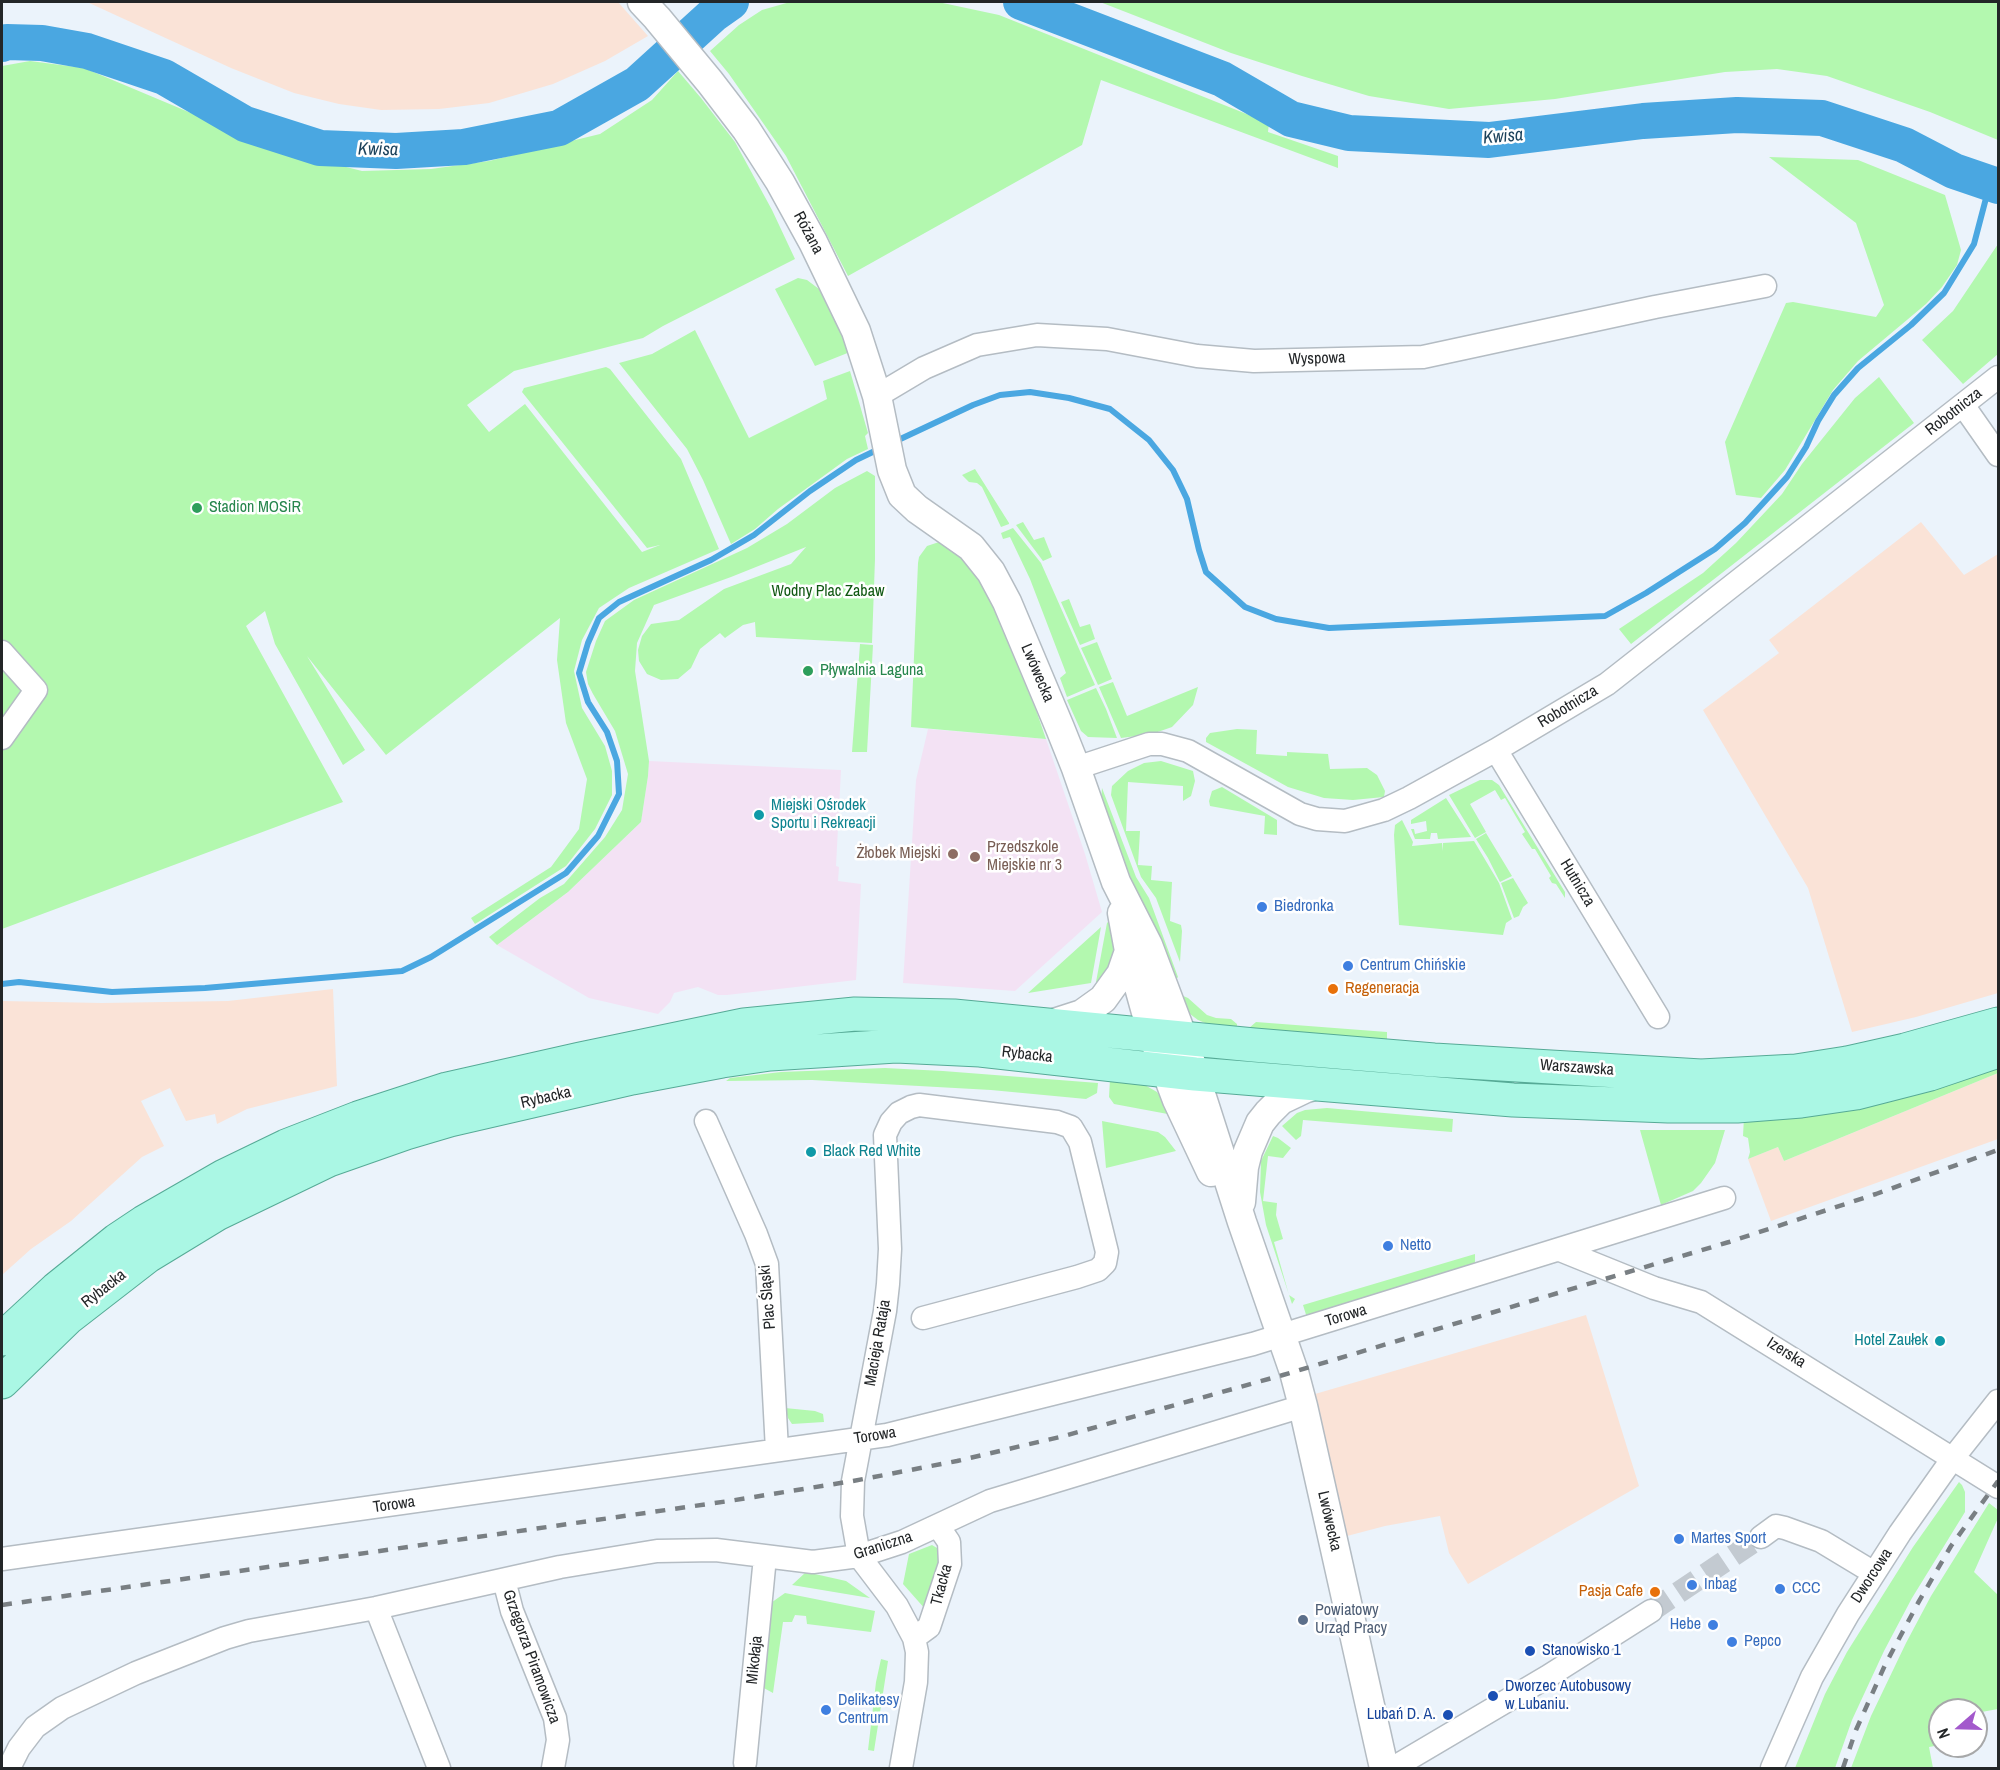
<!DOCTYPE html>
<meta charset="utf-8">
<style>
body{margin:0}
#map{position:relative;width:2000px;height:1770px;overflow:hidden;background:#ebf3fb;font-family:"Archivo Narrow",sans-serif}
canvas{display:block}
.frame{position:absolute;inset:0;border:3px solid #232628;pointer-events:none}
.north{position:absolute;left:1928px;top:1698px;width:60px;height:60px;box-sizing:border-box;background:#fff;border:2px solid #a7a8a9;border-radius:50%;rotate:250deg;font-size:16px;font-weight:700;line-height:24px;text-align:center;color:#232628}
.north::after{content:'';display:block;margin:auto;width:21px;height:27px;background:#a359cc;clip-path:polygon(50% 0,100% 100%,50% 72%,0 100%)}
</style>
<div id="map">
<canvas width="2000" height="1770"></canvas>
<div class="frame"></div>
<div class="north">N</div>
</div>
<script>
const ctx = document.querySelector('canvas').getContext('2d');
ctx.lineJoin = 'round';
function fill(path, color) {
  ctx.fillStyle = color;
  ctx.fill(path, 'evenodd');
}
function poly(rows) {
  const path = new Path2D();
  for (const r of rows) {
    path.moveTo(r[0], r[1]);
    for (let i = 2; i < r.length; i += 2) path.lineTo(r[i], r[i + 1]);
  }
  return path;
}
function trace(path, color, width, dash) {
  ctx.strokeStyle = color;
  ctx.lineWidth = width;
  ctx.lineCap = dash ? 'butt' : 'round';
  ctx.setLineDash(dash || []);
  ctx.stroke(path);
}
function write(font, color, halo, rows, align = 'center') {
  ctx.font = font + ' "Archivo Narrow",sans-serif';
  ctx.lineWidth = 5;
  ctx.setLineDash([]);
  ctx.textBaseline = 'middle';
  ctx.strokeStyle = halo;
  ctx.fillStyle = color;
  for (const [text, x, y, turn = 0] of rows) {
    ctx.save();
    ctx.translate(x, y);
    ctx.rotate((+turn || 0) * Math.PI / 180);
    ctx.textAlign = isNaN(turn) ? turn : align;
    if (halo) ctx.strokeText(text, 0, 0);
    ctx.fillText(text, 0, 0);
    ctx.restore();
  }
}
fill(poly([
 [87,2,618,2,648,36,605,61,553,84,489,103,439,109,381,110,339,104,294,93,231,68],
 [1921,522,1964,575,1998,554,1998,993,1916,1017,1852,1032,1808,888,1703,710,1779,653,1769,640],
 [333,989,337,1086,247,1109,217,1124,215,1114,186,1121,170,1088,141,1101,164,1146,142,1157,71,1221,31,1249,2,1275,2,1001,102,1003,228,1001],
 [1998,1073,1998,1139,1771,1221,1748,1159,1778,1147,1784,1161],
 [1586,1315,1639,1486,1468,1584,1449,1553,1440,1516,1385,1526,1347,1536,1315,1394]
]), '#fae3d7');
fill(poly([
 [928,729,1046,739,1085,854,1102,912,1015,991,903,983,916,780],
 [649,761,841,770,836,866,839,867,838,881,861,884,856,980,727,995,718,995,698,987,674,993,670,1002,658,1014,589,998,497,945,568,892,641,822,648,776]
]), '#f3e2f4');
fill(poly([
 [790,2,938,2,999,15,1269,123,1268,132,1338,156,1338,168,1101,80,1082,145,848,276,786,156,729,74,710,51,739,25,762,10],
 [1100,2,1998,2,1998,140,1930,112,1827,76,1777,69,1725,72,1555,99,1449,109,1369,96,1302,76,1231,53],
 [30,61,84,68,279,150,362,171,431,169,489,161,600,134,652,100,678,71,701,98,735,142,772,210,795,259,663,326,643,338,514,371,467,405,489,432,525,404,642,552,660,545,647,548,522,392,524,388,606,367,610,369,681,459,719,549,629,588,599,608,582,640,574,671,582,708,605,746,612,771,612,795,595,829,566,866,475,924,471,918,551,867,579,829,587,779,566,723,557,660,560,618,386,755,307,656,365,750,343,765,275,644,265,611,246,626,343,802,2,929,2,66],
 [1769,157,1858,160,1945,195,1961,250,1957,265,1942,287,1926,304,1858,361,1833,390,1785,470,1761,498,1736,495,1725,442,1786,303,1793,302,1876,317,1884,305,1856,223],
 [1998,244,1998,354,1963,384,1922,340,1953,311],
 [798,278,807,280,819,289,850,352,815,366,775,289],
 [695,330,749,438,827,399,823,381,850,371,868,433,865,436,868,449,847,459,778,509,755,529,731,544,703,480,687,449,619,363,652,354],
 [1879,377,1914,423,1631,644,1619,629,1703,573,1736,543,1782,494,1802,464,1855,398],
 [975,469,1009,523,1009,524,1001,527,982,487,977,483,969,482,962,475],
 [867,471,875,476,875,559,872,643,756,637,755,622,743,625,725,638,720,633,700,649,691,668,678,679,661,680,647,674,639,661,638,650,642,636,651,624,679,620,724,589,791,564,806,547,731,577,654,605,637,643,635,671,649,761,648,776,641,822,568,892,497,945,489,937,540,898,564,884,605,837,622,810,628,774,615,731,593,694,588,684,586,672,596,641,605,621,634,600,747,548,787,524,835,488],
 [1023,522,1034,540,1044,537,1052,557,1043,561,1016,525],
 [1013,528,1041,563,1095,685,1067,697,1060,678,1066,673,1030,579,1010,537,1003,539,1001,533],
 [939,542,947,544,968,560,987,593,1036,710,1046,739,911,727,918,563,919,557,927,546],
 [1069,599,1080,627,1090,624,1095,639,1080,645,1061,602],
 [1097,642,1112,679,1098,685,1081,648],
 [860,644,873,645,867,752,852,752],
 [1113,682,1127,716,1198,687,1193,705,1172,727,1152,734,1121,738,1099,687],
 [1096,688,1106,709,1117,738,1088,737,1081,731,1067,700],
 [1237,729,1257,730,1256,754,1287,756,1287,752,1328,754,1330,769,1367,768,1377,775,1385,791,1384,797,1353,800,1324,798,1288,787,1206,742,1206,738,1210,733],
 [1161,761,1193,771,1195,781,1191,796,1183,801,1183,786,1128,782,1126,831,1140,831,1138,865,1152,866,1151,880,1172,882,1170,921,1181,925,1182,931,1180,962,1156,898,1141,877,1111,795,1112,786,1128,771,1144,763],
 [1480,780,1492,780,1499,785,1565,892,1565,898,1556,884,1552,883,1549,878,1551,876,1535,849,1532,849,1522,834,1525,832,1505,798,1501,800,1495,790,1470,804,1486,832,1475,838,1449,795],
 [1222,787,1277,820,1277,835,1264,834,1265,816,1210,806,1209,801,1212,791],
 [1102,788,1136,877,1149,898,1178,977,1172,985,1101,801],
 [1446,798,1471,837,1438,839,1437,833,1431,833,1430,839,1415,839,1411,829,1414,829,1415,834,1427,831,1426,821,1411,824,1411,820],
 [1402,820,1413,842,1412,846,1442,843,1443,851,1443,843,1474,841,1499,883,1512,919,1506,923,1503,935,1399,925,1394,835,1395,825],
 [1486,833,1512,876,1500,882,1488,858,1476,839],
 [1513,878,1528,903,1523,907,1519,916,1514,918,1501,883],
 [1111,919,1118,951,1101,988,1096,982,1107,923],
 [1101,927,1091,983,1028,993],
 [1181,995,1188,998,1207,1015,1216,1018,1231,1019,1237,1024,1237,1030,1212,1026,1198,1020,1186,1011],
 [1256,1022,1387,1032,1387,1041,1249,1031,1249,1028],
 [1998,1063,1998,1073,1784,1161,1778,1147,1748,1159,1750,1152,1748,1138,1743,1136,1744,1117],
 [885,1068,943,1071,1098,1083,1097,1093,1086,1099,991,1090,883,1084,812,1080,726,1081,730,1078,781,1072],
 [1110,1079,1143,1084,1157,1092,1173,1115,1114,1104,1109,1097],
 [1327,1108,1453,1119,1452,1132,1303,1120,1301,1136,1296,1140,1282,1126,1297,1113,1305,1110],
 [1102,1121,1158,1132,1165,1137,1176,1151,1106,1168],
 [1640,1130,1725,1130,1715,1163,1701,1183,1693,1191,1661,1205],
 [1273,1136,1278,1138,1291,1148,1283,1158,1268,1156,1263,1201,1277,1203,1276,1215,1283,1239,1274,1242,1289,1295,1295,1299,1292,1304,1266,1225,1260,1192,1261,1161],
 [1475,1254,1475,1263,1468,1271,1308,1321,1303,1305],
 [785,1408,815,1411,823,1414,824,1422,792,1424,788,1418],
 [1959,1482,1962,1485,1965,1492,1965,1512,1912,1598,1884,1651,1852,1720,1835,1768,1795,1768,1825,1694,1847,1652,1913,1547],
 [1989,1503,1998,1510,1998,1518,1974,1572,1998,1595,1998,1709,1976,1713,1976,1710,1940,1710,1940,1745,1929,1747,1933,1768,1851,1768,1871,1716,1906,1643,1931,1596],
 [932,1545,942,1551,926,1610,903,1584,909,1554],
 [806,1572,846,1581,870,1598,792,1585],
 [785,1593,875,1611,871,1632,807,1624,806,1616,795,1615,792,1622,783,1622,773,1693,762,1687,768,1605],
 [881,1659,888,1661,874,1751,868,1750,876,1682]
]), '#b3f8af');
trace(poly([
 [894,442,973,405,1000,395,1030,392,1069,398,1110,409,1149,440,1173,470,1187,499,1199,550,1206,572,1245,607,1276,619,1329,628,1605,616,1646,593,1715,549,1745,523,1787,477,1806,447,1818,421,1834,395,1858,368,1911,325,1944,293,1974,244,1990,183],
 [2,984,19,982,112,992,205,988,402,971,431,957,566,873,598,836,619,794,617,761,607,732,588,702,579,673,588,643,599,618,619,602,711,560,754,535,810,491,856,460,879,449]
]), '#4aa7e1', 6);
trace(poly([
 [1021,2,1222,79,1291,119,1349,133,1489,140,1643,121,1737,115,1822,118,1904,145,1954,171,1998,186],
 [2,44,7,42,42,43,87,51,164,77,245,124,320,148,396,151,464,147,559,128,637,84,714,14,731,2]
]), '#4aa7e1', 36);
trace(poly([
 [1651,1611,1761,1537]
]), '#c3cad1', 22, [22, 11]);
const minor = poly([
 [877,396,924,368,977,345,1037,335,1107,339,1197,356,1254,361,1423,357,1655,307,1765,286],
 [1963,405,1998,455],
 [2,652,36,690,2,738],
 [1496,750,1658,1017],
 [1076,768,1149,744,1162,744,1188,751,1300,814,1317,819,1345,821,1384,810,1409,798,1496,750,1607,684,1998,377],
 [706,1121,756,1234,767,1264,777,1450],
 [1560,1250,1654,1288,1701,1302,1998,1487],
 [1761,1537,1776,1526,1785,1528,1821,1541,1874,1573],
 [2,1559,887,1435,1253,1344,1724,1198],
 [504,1580,512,1611,555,1718,558,1740,553,1768],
 [376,1608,439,1768],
 [914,1638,929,1627,950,1564,949,1542,938,1526],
 [745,1763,765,1557],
 [9,1768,19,1748,35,1727,62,1708,136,1673,225,1638,249,1631,376,1608,560,1567,657,1551,716,1550,813,1562,859,1556,902,1542,990,1501,1303,1406],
 [901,1768,916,1682,917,1652,914,1638,897,1606,859,1556,852,1516,853,1481,885,1311,888,1284,890,1249,885,1135,891,1122,899,1113,911,1107,919,1105,1057,1122,1071,1127,1080,1142,1107,1252,1105,1263,1098,1270,1077,1277,923,1318],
 [1393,1768,1547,1677,1651,1611],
 [1772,1768,1812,1677,1848,1614,1900,1533,1953,1458,1998,1401]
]);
const tertiary = poly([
 [642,2,657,18,710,82,746,129,780,182,813,242,856,331,877,396,892,470,902,495,917,509,971,547,991,572,1007,602,1060,728,1076,768,1116,882,1148,945,1183,1038,1242,1222,1294,1372,1303,1406,1384,1768],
 [1122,913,1129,951,1152,1034,1177,1100,1211,1172],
 [1051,1024,1082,1014,1103,999,1121,974,1129,951],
 [1241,1202,1244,1167,1248,1151,1260,1123,1268,1113,1281,1100,1304,1089,1320,1084]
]);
const primary = poly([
 [2,1339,56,1289,117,1240,144,1222,224,1176,286,1146,358,1118,447,1089,580,1059,744,1025,855,1014,954,1016,1254,1045,1434,1060,1701,1076,1796,1071,1847,1063,1905,1050,1998,1024],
 [2,1382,68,1318,148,1256,217,1214,329,1160,406,1133,450,1120,632,1078,722,1061,770,1054,896,1046,980,1050,1195,1074,1513,1100,1668,1106,1737,1106,1801,1101,1856,1093,1930,1074,1998,1051]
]);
trace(minor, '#b4bcc3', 25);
trace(tertiary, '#b4bcc3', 31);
trace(primary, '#56aa96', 35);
trace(minor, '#fff', 22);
trace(tertiary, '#fff', 28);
trace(primary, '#aaf7e4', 33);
trace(poly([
 [2,1605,729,1501,853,1481,957,1461,1064,1436,1283,1375,1729,1242,1876,1194,1998,1150],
 [1843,1768,1856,1730,1885,1665,1918,1603,1951,1546,1998,1481]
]), '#797f83', 4.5, [10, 10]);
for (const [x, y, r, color] of [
 [197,508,6,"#2e9e5b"],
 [808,671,6,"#2e9e5b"],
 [759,815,6,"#0f9aa8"],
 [953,854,6,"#8d6e63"],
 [975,857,6,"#8d6e63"],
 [1262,907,6,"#3f7fe0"],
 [1348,966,6,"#3f7fe0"],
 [1333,989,6,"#e8710a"],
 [811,1152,6,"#0f9aa8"],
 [1388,1246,6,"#3f7fe0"],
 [1940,1341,6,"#0f9aa8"],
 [1679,1539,6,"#3f7fe0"],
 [1692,1585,6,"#3f7fe0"],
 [1780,1589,6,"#3f7fe0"],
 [1655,1592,6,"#e8710a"],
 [1303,1620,6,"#5c6f8a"],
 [1713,1625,6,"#3f7fe0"],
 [1732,1642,6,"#3f7fe0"],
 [1530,1651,6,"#1a4fb4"],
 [1493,1696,6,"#1a4fb4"],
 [826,1710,6,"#3f7fe0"],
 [1448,1715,6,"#1a4fb4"]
]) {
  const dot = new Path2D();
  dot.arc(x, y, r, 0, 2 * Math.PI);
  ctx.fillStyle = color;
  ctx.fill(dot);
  trace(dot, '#fff', 2);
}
write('16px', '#232628', '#fff', [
 ["Różana",808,233,62],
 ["Wyspowa",1317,359,-2],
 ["Robotnicza",1954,412,-38],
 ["Lwówecka",1037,673,67],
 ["Robotnicza",1568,707,-31],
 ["Hutnicza",1577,883,59],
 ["Rybacka",1027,1055,6],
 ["Warszawska",1577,1068,4],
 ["Rybacka",546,1098,-13],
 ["Rybacka",104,1289,-38],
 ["Plac Śląski",768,1297,-95],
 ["Torowa",1346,1316,-17],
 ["Macieja Rataja",878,1343,-80],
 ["Izerska",1786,1353,32],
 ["Torowa",875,1436,-9],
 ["Torowa",394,1505,-8],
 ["Lwówecka",1329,1521,77],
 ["Graniczna",883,1546,-18],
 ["Dworcowa",1872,1576,-57],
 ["Tkacka",942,1585,-75],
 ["Grzegorza Piramowicza",531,1657,70],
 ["Mikołaja",755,1660,-84]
]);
write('16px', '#27864d', '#fff', [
 ["Stadion MOSiR",209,508],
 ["Pływalnia Laguna",820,671]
], 'left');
write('16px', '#115813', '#fff', [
 ["Wodny Plac Zabaw",828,592]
]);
write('16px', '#0d838f', '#fff', [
 ["Miejski Ośrodek",771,806],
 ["Sportu i Rekreacji",771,824],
 ["Black Red White",823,1152],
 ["Hotel Zaułek",1928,1341,"right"]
], 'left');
write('16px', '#785e54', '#fff', [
 ["Przedszkole",987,848],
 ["Miejskie nr 3",987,866],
 ["Żłobek Miejski",941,854,"right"]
], 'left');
write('16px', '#366cbe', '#fff', [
 ["Biedronka",1274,907],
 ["Centrum Chińskie",1360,966],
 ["Netto",1400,1246],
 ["Martes Sport",1691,1539],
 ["Inbag",1704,1585],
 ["CCC",1792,1589],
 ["Hebe",1701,1625,"right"],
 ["Pepco",1744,1642],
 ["Delikatesy",838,1701],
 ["Centrum",838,1719]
], 'left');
write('16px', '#c56008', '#fff', [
 ["Regeneracja",1345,989],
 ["Pasja Cafe",1643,1592,"right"]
], 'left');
write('16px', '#4e5e75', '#fff', [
 ["Powiatowy",1315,1611],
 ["Urząd Pracy",1315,1629]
], 'left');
write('16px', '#164399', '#fff', [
 ["Stanowisko 1",1542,1651],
 ["Dworzec Autobusowy",1505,1687],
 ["w Lubaniu.",1505,1705],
 ["Lubań D. A.",1436,1715,"right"]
], 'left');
write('italic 18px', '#1c425b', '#fff', [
 ["Kwisa",1503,137,-5],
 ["Kwisa",378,150,1]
]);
</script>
